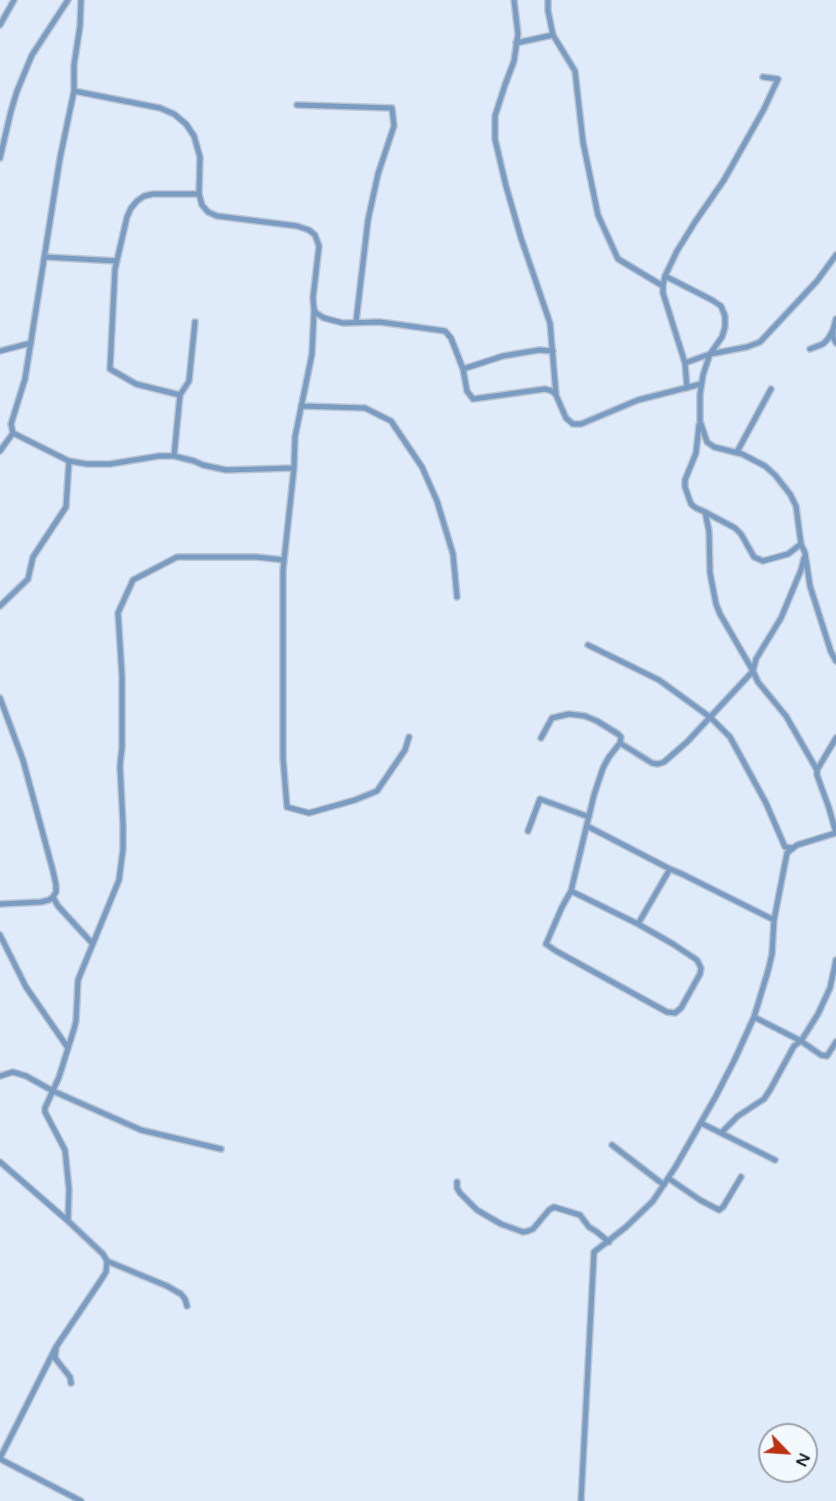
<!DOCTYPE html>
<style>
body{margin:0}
#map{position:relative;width:836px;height:1501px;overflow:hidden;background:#dfebfa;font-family:"Varela Round",sans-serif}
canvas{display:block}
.north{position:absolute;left:758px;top:1423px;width:60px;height:60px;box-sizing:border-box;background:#f3f8fc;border:2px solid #9ba2a7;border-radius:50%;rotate:115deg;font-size:16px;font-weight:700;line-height:24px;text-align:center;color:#182028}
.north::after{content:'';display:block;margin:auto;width:21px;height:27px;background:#bb3112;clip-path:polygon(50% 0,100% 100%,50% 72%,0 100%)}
</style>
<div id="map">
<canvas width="836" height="1501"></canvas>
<div class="north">N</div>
</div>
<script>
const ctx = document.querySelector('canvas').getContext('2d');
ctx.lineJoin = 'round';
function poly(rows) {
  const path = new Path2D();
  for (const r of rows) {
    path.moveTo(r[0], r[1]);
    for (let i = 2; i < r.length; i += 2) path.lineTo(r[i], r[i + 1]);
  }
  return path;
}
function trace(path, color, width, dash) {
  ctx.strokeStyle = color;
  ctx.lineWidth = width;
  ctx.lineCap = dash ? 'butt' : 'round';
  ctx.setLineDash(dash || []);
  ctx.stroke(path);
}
const minor = poly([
 [514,0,518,34,514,61,505,85,495,116,495,139,506,186,521,238,550,323,556,394],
 [548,0,548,11,553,35,575,71,583,142,598,215,618,259,663,286],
 [0,25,14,0],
 [516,43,553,35],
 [74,91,160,108,174,114,186,124,194,136,200,157,199,194,202,205,208,212,217,216,297,226,309,230,315,235,319,246,313,298,314,309,316,313,324,318,343,323,380,322,445,331,451,338,463,369,467,391,473,399,545,389,552,391,556,395,566,418,573,424,581,424,638,400,701,384],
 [297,105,392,108,394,126,378,174,368,220,356,322],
 [0,158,11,111,17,91,32,55,68,0],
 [45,257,117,261],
 [665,276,712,300,721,306,725,316,725,327,722,337,710,354,703,375,700,395,700,421,707,442,714,447,742,454,765,466,775,475,790,494,796,506,801,544,805,553,810,586,831,652,836,661],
 [314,311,312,354,295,437,294,468,283,570,283,758,287,807,309,813,355,800,377,791,405,750,409,737],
 [836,319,833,330,833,337,836,343],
 [810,349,823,344,828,339,833,330],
 [0,351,31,343],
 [685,363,710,354,747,347,760,342,817,281,836,255],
 [463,369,503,356,539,350,553,351],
 [687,388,685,363,663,293,663,286,665,276,677,251,695,222,724,180,764,109,778,79,763,77],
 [180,395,136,384,110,369,115,269,127,217,131,208,137,201,144,196,153,194,199,194],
 [301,406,365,408,391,421,422,467,437,501,453,554,457,597],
 [699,425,696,453,685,480,685,487,691,504,696,508,705,512,735,528,741,534,754,557,763,561,788,554,801,544],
 [13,433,69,461,87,464,110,464,159,456,174,456,194,461,203,465,226,470,294,468],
 [0,451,13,433,11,424,25,379,60,158,74,91,74,65,80,26,81,0],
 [737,452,771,389],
 [174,456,180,395,189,381,195,322],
 [804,558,801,570,781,618,756,659,753,671,758,682,786,716,817,770],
 [0,606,28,579,33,557,66,507,69,461],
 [588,645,659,680,710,717,730,737,766,803,785,847,793,848],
 [0,698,23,760,53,871,56,885,56,892,53,897,58,906,92,943],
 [541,738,552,718,569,714,585,716,597,721,618,734,621,737,620,743,652,763,658,764,664,762,687,742,753,671,720,614,716,604,710,573,709,531,705,512],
 [587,826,670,869],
 [528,831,540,799,589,817],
 [571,891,638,924,673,944,697,960,701,968,700,974,681,1008,675,1013,667,1012,556,951,546,944,562,907,571,891,594,795,603,768,609,757,620,743],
 [0,904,41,902,49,900,53,897],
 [638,924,670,869,682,874,774,920],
 [0,935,26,987,68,1048],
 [754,1017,801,1041,821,1055,827,1056,836,1042],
 [0,1076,13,1072,26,1076,53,1091,141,1130,221,1149],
 [701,1123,721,1133,738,1116,764,1099,770,1090,794,1046,801,1041,818,1014,830,988,836,960],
 [721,1133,775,1160],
 [612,1145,664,1185],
 [0,1162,68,1221,103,1254,107,1261,106,1272,101,1280,56,1347,0,1458],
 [668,1178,700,1200,719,1210,723,1207,741,1177],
 [457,1182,457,1188,460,1193,477,1210,501,1224,523,1232,528,1231,533,1229,549,1210,554,1207,580,1215,589,1227,597,1232,609,1242],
 [68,1221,69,1189,65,1150,45,1112,45,1108,59,1077,74,1029,76,1021,78,980,119,880,123,849,123,825,120,766,122,747,122,676,118,613,133,580,177,557,256,557,284,560],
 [107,1261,167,1286,181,1294,185,1299,187,1306],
 [56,1349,55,1358,70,1377,71,1383],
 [0,1459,81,1501],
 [581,1501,594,1252,626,1227,653,1201,676,1166,716,1096,735,1059,754,1017,768,971,772,954,774,920,787,853,797,845,836,833,829,808,817,775,817,770,836,738]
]);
trace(minor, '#bbc6d4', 8);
trace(minor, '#7b9cc2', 5);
</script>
